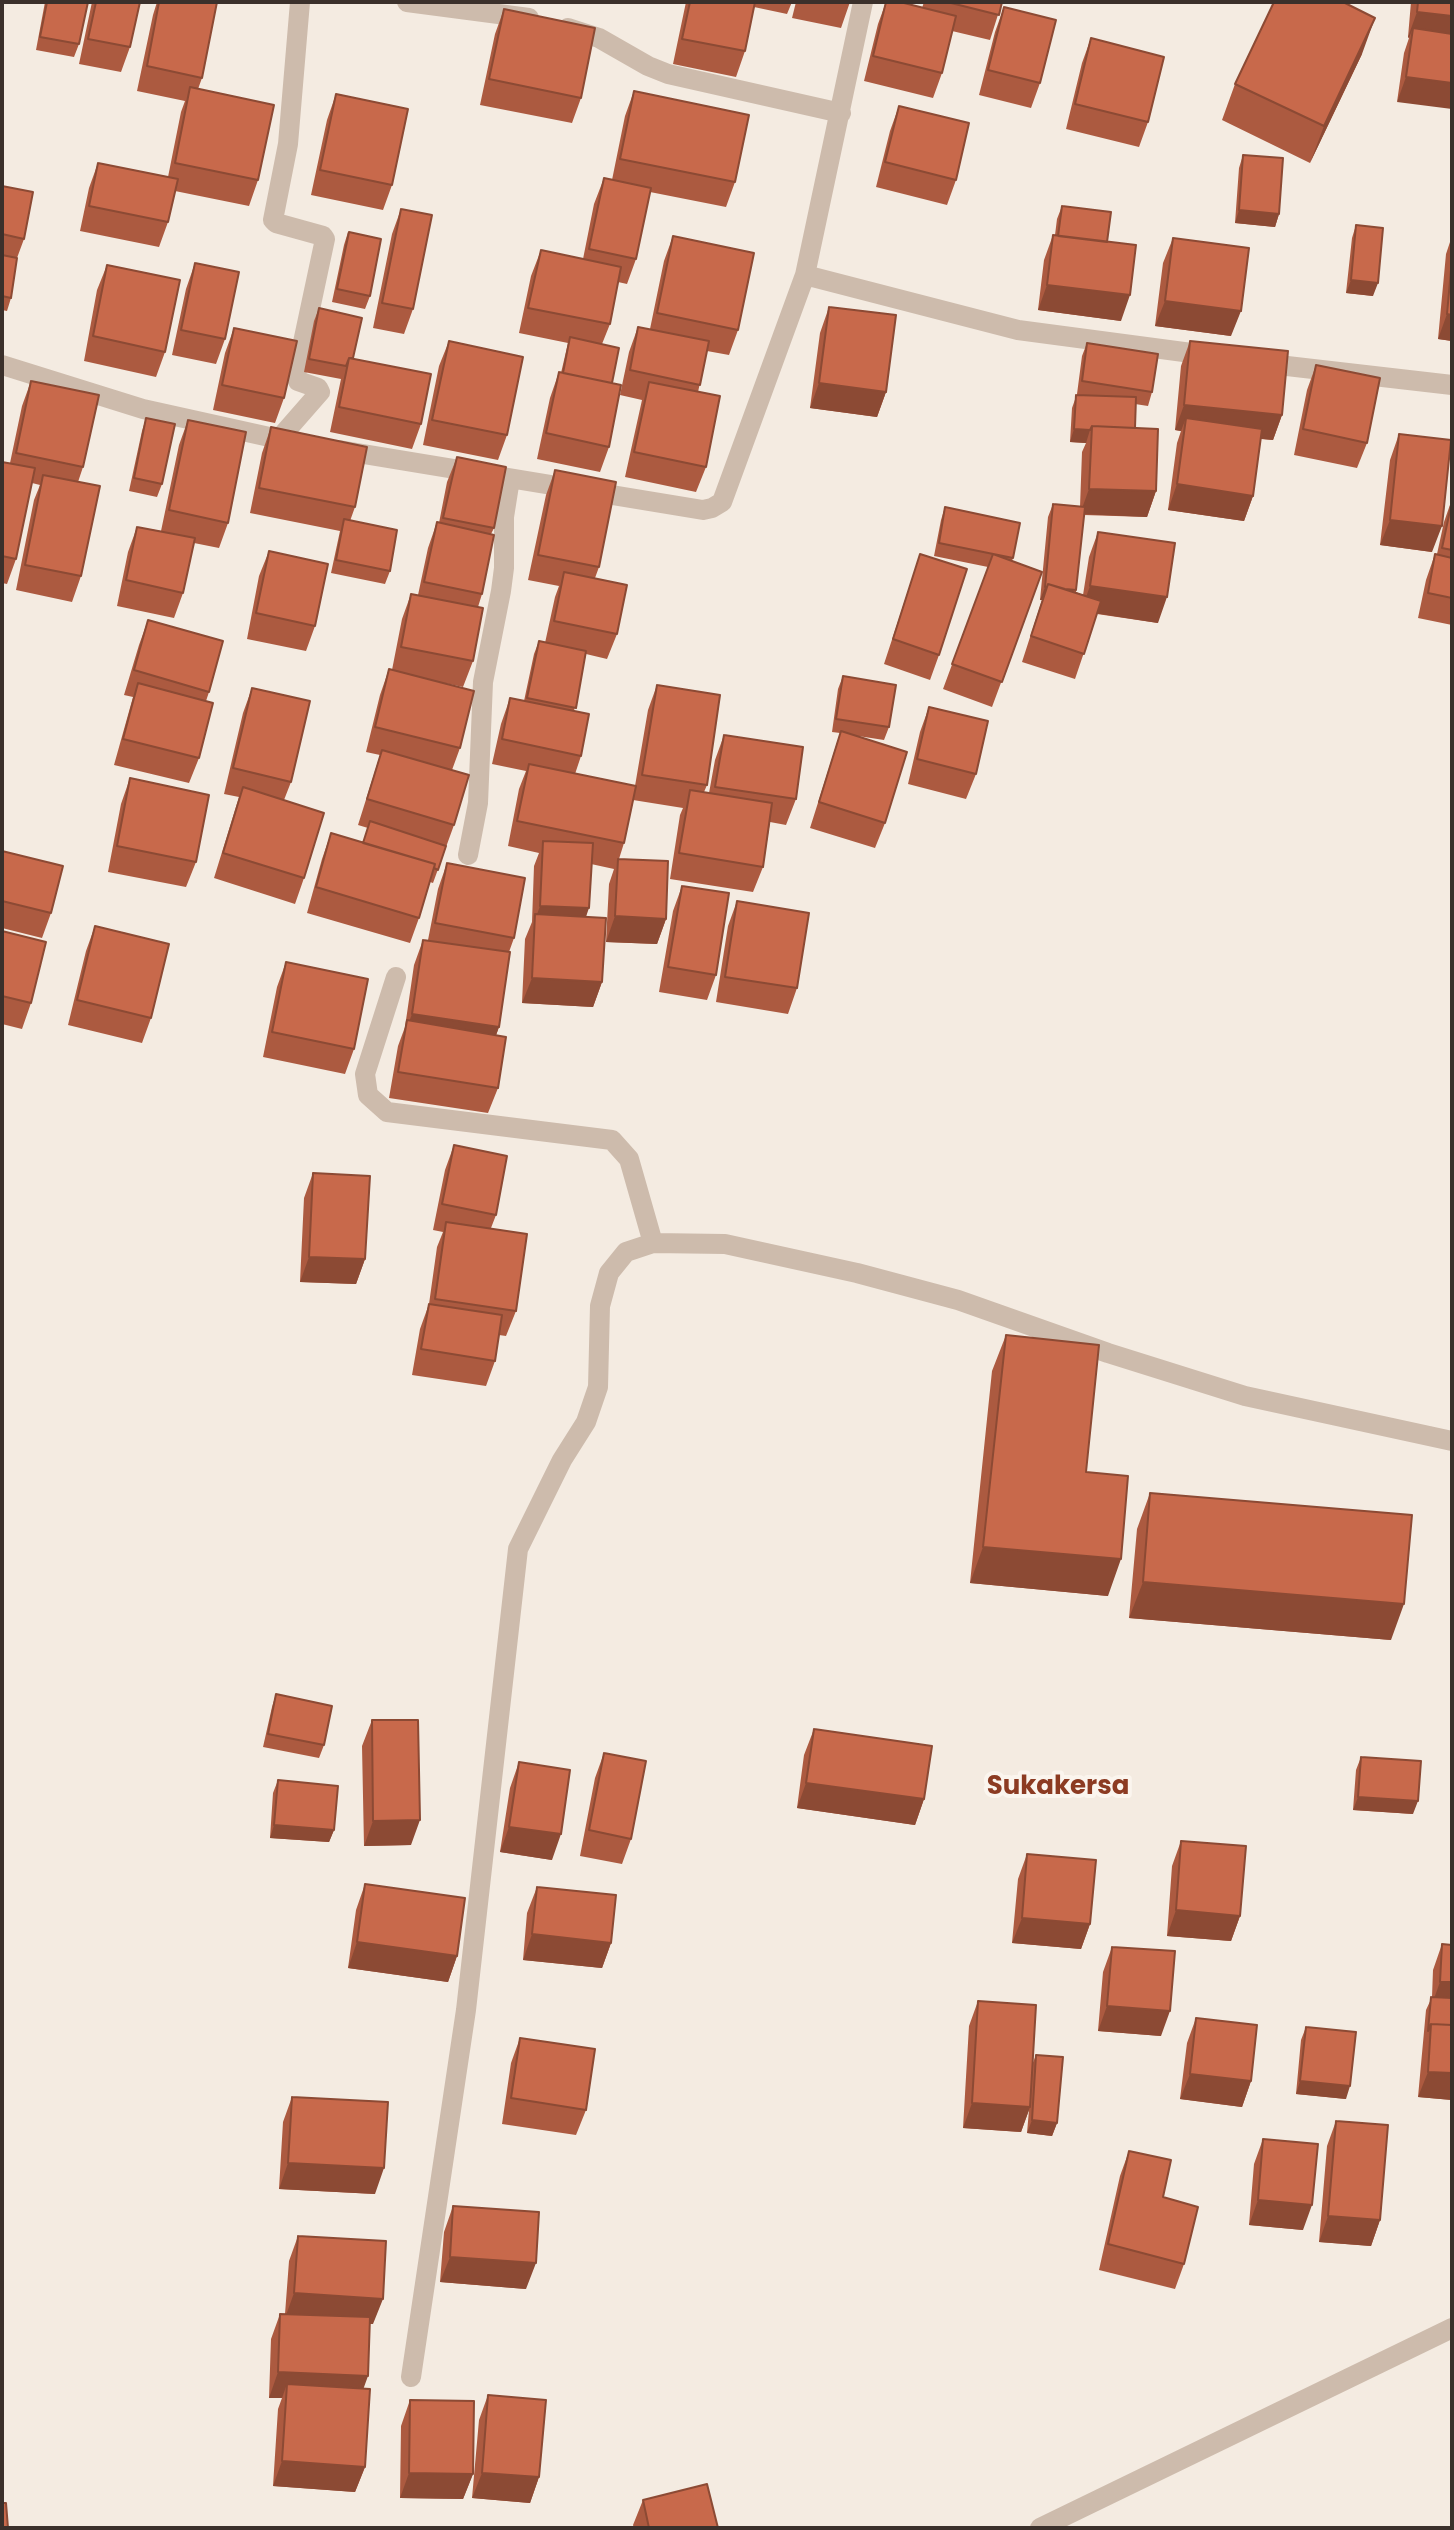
<!DOCTYPE html>
<style>
body{margin:0}
#map{position:relative;width:1454px;height:2530px;overflow:hidden;background:#f4ebe1;font-family:Poppins,sans-serif}
canvas{display:block}
.frame{position:absolute;inset:0;border:4px solid #3b302b;pointer-events:none}
</style>
<div id="map">
<canvas width="1454" height="2530"></canvas>
<div class="frame"></div>
</div>
<script>
const ctx = document.querySelector('canvas').getContext('2d');
ctx.lineJoin = 'round';
function poly(rows) {
  const path = new Path2D();
  for (const r of rows) {
    path.moveTo(r[0], r[1]);
    for (let i = 2; i < r.length; i += 2) path.lineTo(r[i], r[i + 1]);
  }
  return path;
}
function trace(path, color, width, dash) {
  ctx.strokeStyle = color;
  ctx.lineWidth = width;
  ctx.lineCap = dash ? 'butt' : 'round';
  ctx.setLineDash(dash || []);
  ctx.stroke(path);
}
function fill(path, color) {
  ctx.fillStyle = color;
  ctx.fill(path, 'evenodd');
}
function write(font, color, halo, rows, align = 'center') {
  ctx.font = font + ' Poppins,sans-serif';
  ctx.lineWidth = 8;
  ctx.setLineDash([]);
  ctx.textBaseline = 'middle';
  ctx.strokeStyle = halo;
  ctx.fillStyle = color;
  for (const [text, x, y, turn = 0] of rows) {
    ctx.save();
    ctx.translate(x, y);
    ctx.rotate((+turn || 0) * Math.PI / 180);
    ctx.textAlign = isNaN(turn) ? turn : align;
    if (halo) ctx.strokeText(text, 0, 0);
    ctx.fillText(text, 0, 0);
    ctx.restore();
  }
}
trace(poly([
 [407,2,529,18],
 [568,28,599,38,648,66,668,74,841,113],
 [805,275,863,2],
 [1261,363,1452,385],
 [2,365,143,409,292,442],
 [278,440,320,392,318,388,298,381,296,375,325,239,323,236,276,223,273,220,288,144,300,2],
 [339,450,703,510,712,508,722,502,805,275,1018,330,1214,356],
 [468,855,478,803,483,682,501,591,504,568,504,517,510,479],
 [396,977,365,1074,368,1095,387,1112,612,1140,629,1159,653,1243],
 [411,2377,466,2010,518,1549,562,1460,586,1422,598,1387,600,1306,609,1273,626,1252,653,1243,725,1244,857,1273,958,1300,1108,1353,1245,1396,1452,1441],
 [1040,2528,1452,2328]
]), '#cdbbac', 20);
fill(poly([
 [45,2,88,2,79,44,74,57,36,50],
 [92,2,140,2,130,47,121,72,79,64],
 [157,2,217,2,202,78,198,89,258,180,249,206,175,191,168,222,159,247,80,231,89,188,98,163,168,177,181,112,185,101,137,91,153,15],
 [686,2,792,2,787,14,754,7,745,51,736,77,673,64],
 [796,2,850,2,841,28,792,18],
 [886,2,922,8,924,2,1002,2,990,40,952,31,942,73,933,98,864,81,878,24],
 [1411,2,1452,2,1397,102,1404,53,1409,38,1408,37],
 [1004,7,1040,83,1031,108,979,95,995,32],
 [504,9,581,98,572,123,480,105,495,34],
 [1091,38,1148,122,1139,147,1066,129,1082,63],
 [1362,54,1310,163,1222,120,1235,84],
 [634,91,735,182,726,207,650,192,636,259,627,284,618,282,610,324,602,344,612,383,609,447,600,472,537,459,550,398,559,372,561,373,568,343,519,333,531,276,541,250,583,259,594,204,604,178,612,180,625,116],
 [336,94,392,185,383,210,311,195,327,120],
 [899,106,956,180,947,205,876,187,890,131],
 [1243,155,1279,214,1275,227,1235,223,1239,168],
 [2,186,24,239,17,258,11,298,7,311,2,310],
 [1062,206,1107,242,1121,321,1038,310,1044,260,1053,235,1055,235,1057,219],
 [401,209,413,309,404,334,373,328,392,234],
 [1356,225,1373,296,1346,293,1352,238],
 [348,232,370,296,365,309,332,302,344,245],
 [673,236,738,330,729,355,707,351,698,392,706,467,696,492,625,477,642,400,620,395,629,352,638,327,650,329,664,261],
 [1452,236,1452,341,1438,339,1446,254],
 [1173,238,1231,336,1155,326,1163,263],
 [195,263,225,339,216,364,172,355,186,289],
 [107,265,165,352,156,377,84,361,97,290],
 [829,307,886,392,877,417,810,408,820,333],
 [319,308,353,358,421,424,412,449,330,432,341,379,304,372,314,321],
 [234,328,284,398,275,423,213,410,225,353],
 [449,341,507,435,498,460,423,445,439,366],
 [1190,341,1282,415,1273,440,1261,439,1253,496,1244,521,1168,510,1177,443,1181,431,1175,430,1181,366],
 [1087,343,1152,392,1148,406,1135,404,1135,428,1156,491,1147,517,1084,515,1076,592,1083,595,1089,557,1098,532,1158,623,1097,614,1075,679,1022,662,1042,600,1040,600,1048,517,1053,504,1080,507,1082,452,1086,443,1070,442,1072,408,1077,394,1082,356],
 [1316,365,1367,443,1357,468,1294,455,1307,390],
 [31,381,83,467,78,482,81,576,72,602,16,590,34,500,40,485,32,483,16,559,7,584,2,583,2,462,10,463,22,406],
 [146,418,162,484,157,497,129,491,142,431],
 [188,420,228,523,219,548,194,543,183,593,174,618,117,606,128,552,137,527,161,531,179,445],
 [271,427,355,507,350,521,390,571,385,584,331,573,340,531,250,513,262,453],
 [1399,434,1432,552,1380,545,1390,460],
 [457,457,494,528,491,534,482,594,478,607,473,661,463,687,435,681,460,748,452,770,454,825,433,883,430,882,419,918,410,943,307,913,322,859,331,833,363,843,368,828,358,825,380,755,366,752,380,695,389,669,392,670,402,619,411,594,418,595,428,548,437,522,439,523,447,482],
 [555,470,599,567,595,578,617,634,607,659,586,654,574,711,581,756,575,774,635,786,648,710,657,685,707,785,704,792,709,793,715,760,724,735,796,799,786,825,770,822,763,867,753,892,670,879,680,815,683,808,633,800,624,843,619,859,666,919,657,944,606,942,609,884,614,869,591,864,586,917,602,982,593,1007,522,1003,525,939,532,922,534,866,539,853,508,846,519,789,526,771,492,764,501,724,510,698,524,701,534,654,539,641,545,643,555,597,559,586,528,580,546,495],
 [1452,499,1452,625,1418,618,1426,580,1435,554,1437,554,1444,522],
 [945,507,1013,558,1012,561,1042,572,992,707,943,689,988,567,934,556,941,520],
 [269,551,315,626,306,651,247,639,259,576],
 [920,554,939,655,930,680,884,664],
 [148,620,209,692,206,701,199,758,189,783,114,765,133,697,124,695,139,645],
 [843,676,889,727,884,740,858,736,885,823,875,848,810,828,840,733,832,732,838,689],
 [252,688,291,782,284,800,304,878,295,904,214,878,239,797,224,794,243,713],
 [929,707,976,774,966,799,908,784,920,732],
 [130,778,196,862,186,887,108,872,121,804],
 [2,851,51,913,42,938,2,928],
 [447,863,514,938,509,952,499,1027,496,1035,498,1088,488,1113,389,1098,398,1046,405,1027,414,965,423,940,428,940,438,889],
 [682,886,716,975,707,1000,659,992,673,911],
 [737,901,797,988,788,1014,716,1002,728,926],
 [95,926,151,1018,142,1043,68,1025,86,951],
 [2,931,31,1003,22,1029,2,1024],
 [286,962,354,1049,345,1074,263,1057,277,987],
 [454,1145,496,1215,491,1228,516,1311,506,1336,499,1335,495,1361,486,1386,412,1375,420,1329,429,1304,437,1247,443,1232,433,1230,445,1170],
 [313,1173,365,1259,356,1284,300,1282,304,1198],
 [1006,1335,1086,1472,1108,1596,970,1583,992,1371],
 [1150,1493,1391,1640,1129,1618,1137,1529],
 [276,1694,324,1745,319,1758,263,1747,272,1707],
 [372,1720,411,1845,364,1846,362,1746],
 [814,1729,924,1799,915,1825,797,1808,804,1755],
 [604,1753,631,1839,622,1864,580,1856,595,1778],
 [1361,1757,1413,1814,1353,1810,1356,1770],
 [519,1762,552,1860,500,1852,510,1788],
 [278,1780,334,1830,329,1842,270,1838,273,1793],
 [1181,1841,1240,1916,1231,1941,1167,1936,1172,1866],
 [1027,1854,1090,1924,1081,1949,1012,1943,1018,1879],
 [365,1884,457,1956,448,1982,348,1968,356,1910],
 [537,1887,611,1943,602,1968,523,1960,527,1913],
 [1442,1944,1452,2100,1418,2097,1426,2010,1432,1997,1433,1970],
 [1112,1947,1161,2036,1098,2031,1103,1972],
 [978,2001,1032,2065,1036,2055,1057,2123,1052,2136,1027,2133,1029,2110,1021,2132,963,2128,969,2026],
 [1196,2018,1251,2081,1242,2107,1180,2099,1187,2043],
 [1306,2027,1346,2099,1296,2094,1301,2040],
 [520,2038,586,2110,576,2135,502,2124,511,2063],
 [292,2097,375,2194,279,2189,283,2122],
 [1336,2121,1380,2220,1371,2246,1319,2242,1327,2146],
 [1263,2139,1303,2230,1249,2225,1254,2164],
 [1129,2151,1163,2197,1184,2264,1175,2289,1099,2270,1120,2176],
 [453,2206,526,2289,440,2282,444,2232],
 [298,2236,373,2324,370,2324,363,2389,365,2467,355,2492,273,2486,278,2409,282,2398,269,2398,271,2339,280,2314,285,2314,289,2261],
 [488,2395,539,2477,530,2503,472,2498,479,2420],
 [410,2400,473,2474,463,2499,400,2498,401,2426],
 [643,2500,718,2528,634,2528,633,2525]
]), '#ac5a40');
fill(poly([
 [1417,12,1452,16,1452,42,1413,28,1409,38,1408,37],
 [1375,18,1362,54,1310,163,1324,126],
 [1406,77,1452,83,1452,109,1397,102],
 [1239,210,1279,214,1275,227,1235,223],
 [1351,280,1378,283,1373,296,1346,293],
 [1047,285,1130,295,1121,321,1038,310],
 [1165,301,1241,311,1231,336,1155,326],
 [1447,314,1452,315,1452,341,1438,339],
 [819,383,886,392,877,417,810,408],
 [1184,405,1282,415,1273,440,1184,431,1186,418,1181,431,1175,430],
 [1074,429,1090,430,1086,443,1070,442],
 [1177,484,1253,496,1244,521,1168,510],
 [1089,489,1156,491,1147,517,1080,514],
 [1390,520,1442,526,1432,552,1380,545],
 [1090,586,1167,597,1158,623,1081,611],
 [1045,587,1047,587,1042,600,1040,600],
 [540,906,589,908,580,934,534,923],
 [615,916,666,919,657,944,606,942],
 [532,978,602,982,593,1007,522,1003],
 [412,1014,499,1027,490,1052,404,1035],
 [309,1257,365,1259,356,1284,300,1282],
 [983,1547,1121,1559,1108,1596,970,1583],
 [1143,1582,1404,1604,1391,1640,1129,1618],
 [806,1783,924,1799,915,1825,797,1808],
 [1358,1797,1418,1801,1413,1814,1353,1810],
 [420,1820,411,1845,364,1846,373,1821],
 [274,1825,334,1830,329,1842,270,1838],
 [509,1827,561,1834,552,1860,500,1852],
 [1176,1910,1240,1916,1231,1941,1167,1936],
 [1022,1918,1090,1924,1081,1949,1012,1943],
 [532,1934,611,1943,602,1968,523,1960],
 [357,1942,457,1956,448,1982,348,1968],
 [1440,1982,1452,1982,1452,2008,1431,2007],
 [1107,2006,1170,2011,1161,2036,1098,2031],
 [1428,2072,1452,2073,1452,2100,1418,2097],
 [1190,2074,1251,2081,1242,2107,1180,2099],
 [1300,2081,1350,2086,1346,2099,1296,2094],
 [972,2103,1030,2107,1021,2132,963,2128],
 [1032,2120,1057,2123,1052,2136,1027,2133],
 [288,2163,384,2168,375,2194,279,2189],
 [1258,2200,1312,2205,1303,2230,1249,2225],
 [1328,2216,1380,2220,1371,2246,1319,2242],
 [450,2257,536,2263,526,2289,440,2282],
 [294,2293,383,2299,373,2324,285,2318],
 [278,2372,368,2376,359,2401,287,2384,282,2398,269,2398],
 [282,2461,365,2467,355,2492,273,2486],
 [409,2473,473,2474,463,2499,400,2498],
 [482,2473,539,2477,530,2503,472,2498]
]), '#8c4a34');
const building = poly([
 [47,2,88,2,79,44,40,37,47,2],
 [96,2,140,2,130,47,88,39,96,2],
 [159,2,217,2,202,78,147,66,159,2],
 [690,2,755,2,745,51,682,39,690,2],
 [886,2,900,2,956,16,942,73,873,56,886,2],
 [947,2,1002,2,999,15,947,2],
 [1274,2,1343,2,1375,18,1324,126,1235,84,1274,2],
 [1418,2,1452,2,1452,16,1417,12,1418,2],
 [1004,7,1056,20,1040,83,988,70,1004,7],
 [504,9,595,28,581,98,489,79,504,9],
 [1413,28,1452,34,1452,83,1406,77,1413,28],
 [1091,38,1164,57,1148,122,1075,104,1091,38],
 [190,87,274,105,258,180,175,163,190,87],
 [634,91,749,115,735,182,620,159,634,91],
 [336,94,408,109,392,185,320,170,336,94],
 [899,106,969,123,956,180,885,162,899,106],
 [1243,155,1283,158,1279,214,1239,210,1243,155],
 [98,163,178,179,168,222,89,206,98,163],
 [604,178,651,188,636,259,589,249,604,178],
 [2,186,33,192,24,239,2,234,2,186],
 [1062,206,1111,212,1107,242,1058,236,1062,206],
 [401,209,432,215,413,309,382,303,401,209],
 [1356,225,1383,228,1378,283,1351,280,1356,225],
 [349,232,381,239,370,296,337,289,349,232],
 [1053,235,1136,245,1130,295,1047,285,1053,235],
 [673,236,754,253,738,330,657,313,673,236],
 [1173,238,1249,248,1241,311,1165,301,1173,238],
 [541,250,621,267,610,324,528,308,541,250],
 [2,255,17,258,11,298,2,296,2,255],
 [1452,259,1452,315,1447,314,1452,259],
 [195,263,239,272,225,339,181,330,195,263],
 [107,265,180,280,165,352,93,336,107,265],
 [829,307,896,315,886,392,819,383,829,307],
 [319,308,362,318,353,358,349,358,346,366,309,359,319,308],
 [638,327,709,341,700,385,630,370,638,327],
 [234,328,297,341,284,398,222,385,234,328],
 [570,337,619,348,612,383,563,373,570,337],
 [449,341,523,357,507,435,432,420,449,341],
 [1190,341,1288,351,1282,415,1184,405,1190,341],
 [1087,343,1158,354,1152,392,1082,381,1087,343],
 [349,358,431,374,421,424,339,407,349,358],
 [1316,365,1380,378,1367,443,1303,429,1316,365],
 [559,372,621,385,609,447,546,433,559,372],
 [31,381,99,395,83,467,16,453,31,381],
 [649,382,720,396,706,467,634,452,649,382],
 [1076,395,1136,397,1135,428,1092,426,1090,430,1074,429,1076,395],
 [146,418,175,424,162,484,134,478,146,418],
 [1186,418,1262,429,1253,496,1177,484,1186,418],
 [188,420,246,432,228,523,169,510,188,420],
 [1092,426,1158,429,1156,491,1089,489,1092,426],
 [271,427,367,447,355,507,259,488,271,427],
 [1399,434,1451,440,1442,526,1390,520,1399,434],
 [457,457,506,467,494,528,443,518,457,457],
 [2,462,35,468,16,559,2,556,2,462],
 [555,470,616,482,599,567,538,555,555,470],
 [43,475,100,486,81,576,25,565,43,475],
 [1452,501,1452,550,1442,548,1452,501],
 [1053,504,1085,507,1076,590,1065,589,1048,584,1047,587,1045,587,1053,504],
 [945,507,1020,523,1013,558,939,543,945,507],
 [344,519,397,530,390,571,336,560,344,519],
 [437,522,494,535,482,594,424,582,437,522],
 [137,527,195,538,183,593,126,580,137,527],
 [1098,532,1175,543,1167,597,1090,586,1098,532],
 [269,551,328,564,315,626,256,613,269,551],
 [920,554,967,569,939,655,893,639,920,554],
 [993,554,1042,572,1002,682,952,664,993,554],
 [1435,554,1452,558,1452,598,1428,593,1435,554],
 [564,572,627,585,617,634,554,621,564,572],
 [1048,584,1101,601,1084,654,1031,636,1048,584],
 [411,594,483,608,473,661,401,647,411,594],
 [148,620,223,641,209,692,134,670,148,620],
 [539,641,586,651,576,708,527,698,539,641],
 [389,669,474,691,460,748,375,727,389,669],
 [843,676,896,685,889,727,836,719,843,676],
 [138,683,213,703,199,758,123,739,138,683],
 [657,685,720,695,707,785,642,775,657,685],
 [252,688,310,701,291,782,233,768,252,688],
 [510,698,589,714,581,756,502,739,510,698],
 [929,707,988,721,976,774,917,759,929,707],
 [841,731,907,752,885,823,819,802,841,731],
 [724,735,803,747,796,799,715,787,724,735],
 [382,750,469,775,454,825,367,799,382,750],
 [529,764,636,786,624,843,517,821,529,764],
 [130,778,209,795,196,862,117,846,130,778],
 [243,787,324,813,304,878,223,853,243,787],
 [690,790,772,803,763,867,679,853,690,790],
 [370,821,446,846,438,870,434,868,435,864,363,843,370,821],
 [331,833,435,864,419,918,316,887,331,833],
 [543,841,593,843,589,908,540,906,543,841],
 [2,851,63,866,51,913,2,901,2,851],
 [618,859,668,861,666,919,615,916,618,859],
 [447,863,525,878,514,938,435,923,447,863],
 [682,886,729,893,716,975,668,967,682,886],
 [737,901,809,913,797,988,725,977,737,901],
 [535,914,606,918,602,982,532,978,535,914],
 [95,926,169,944,151,1018,77,1000,95,926],
 [2,931,46,942,31,1003,2,996,2,931],
 [423,940,510,952,499,1027,412,1014,423,940],
 [286,962,368,979,354,1049,272,1032,286,962],
 [407,1020,506,1037,498,1088,398,1072,407,1020],
 [454,1145,507,1156,496,1215,442,1204,454,1145],
 [313,1173,370,1176,365,1259,309,1257,313,1173],
 [446,1222,527,1234,516,1311,435,1299,446,1222],
 [429,1304,502,1315,495,1361,421,1349,429,1304],
 [1006,1335,1099,1345,1086,1472,1128,1476,1121,1559,983,1547,1006,1335],
 [1150,1493,1412,1515,1404,1604,1143,1582,1150,1493],
 [276,1694,332,1706,324,1745,268,1734,276,1694],
 [372,1720,418,1720,420,1820,373,1821,372,1720],
 [814,1729,932,1746,924,1799,806,1783,814,1729],
 [604,1753,646,1761,631,1839,589,1830,604,1753],
 [1361,1757,1421,1761,1418,1801,1358,1797,1361,1757],
 [519,1762,570,1770,561,1834,509,1827,519,1762],
 [278,1780,338,1786,334,1830,274,1825,278,1780],
 [1181,1841,1246,1846,1240,1916,1176,1910,1181,1841],
 [1027,1854,1096,1860,1090,1924,1022,1918,1027,1854],
 [365,1884,465,1898,457,1956,357,1942,365,1884],
 [537,1887,616,1895,611,1943,532,1934,537,1887],
 [1442,1944,1452,1945,1452,1982,1440,1982,1442,1944],
 [1112,1947,1175,1951,1170,2011,1107,2006,1112,1947],
 [1431,1997,1452,1998,1452,2025,1431,2024,1428,2031,1431,1997],
 [978,2001,1036,2005,1030,2107,972,2103,978,2001],
 [1196,2018,1257,2025,1251,2081,1190,2074,1196,2018],
 [1431,2024,1452,2025,1452,2073,1428,2072,1431,2024],
 [1306,2027,1356,2032,1350,2086,1300,2081,1306,2027],
 [520,2038,595,2049,586,2110,511,2098,520,2038],
 [1036,2055,1063,2057,1057,2123,1032,2120,1036,2055],
 [292,2097,388,2102,384,2168,288,2163,292,2097],
 [1336,2121,1388,2125,1380,2220,1328,2216,1336,2121],
 [1263,2139,1318,2144,1312,2205,1258,2200,1263,2139],
 [1129,2151,1171,2160,1163,2197,1198,2207,1184,2264,1108,2244,1129,2151],
 [453,2206,539,2212,536,2263,450,2257,453,2206],
 [298,2236,386,2241,383,2299,294,2293,298,2236],
 [280,2314,370,2317,368,2376,278,2372,280,2314],
 [287,2384,370,2389,365,2467,282,2461,287,2384],
 [488,2395,546,2400,539,2477,482,2473,488,2395],
 [410,2400,474,2401,473,2474,409,2473,410,2400],
 [707,2484,718,2528,649,2528,643,2500,707,2484],
 [2,2503,6,2503,8,2528,2,2528,2,2503]
]);
fill(building, '#c8694b');
trace(building, '#8c4a34', 2);
write('bold 26px', '#8c3b22', '#fbf5ee', [
 ["Sukakersa",1058,1787]
]);
</script>
